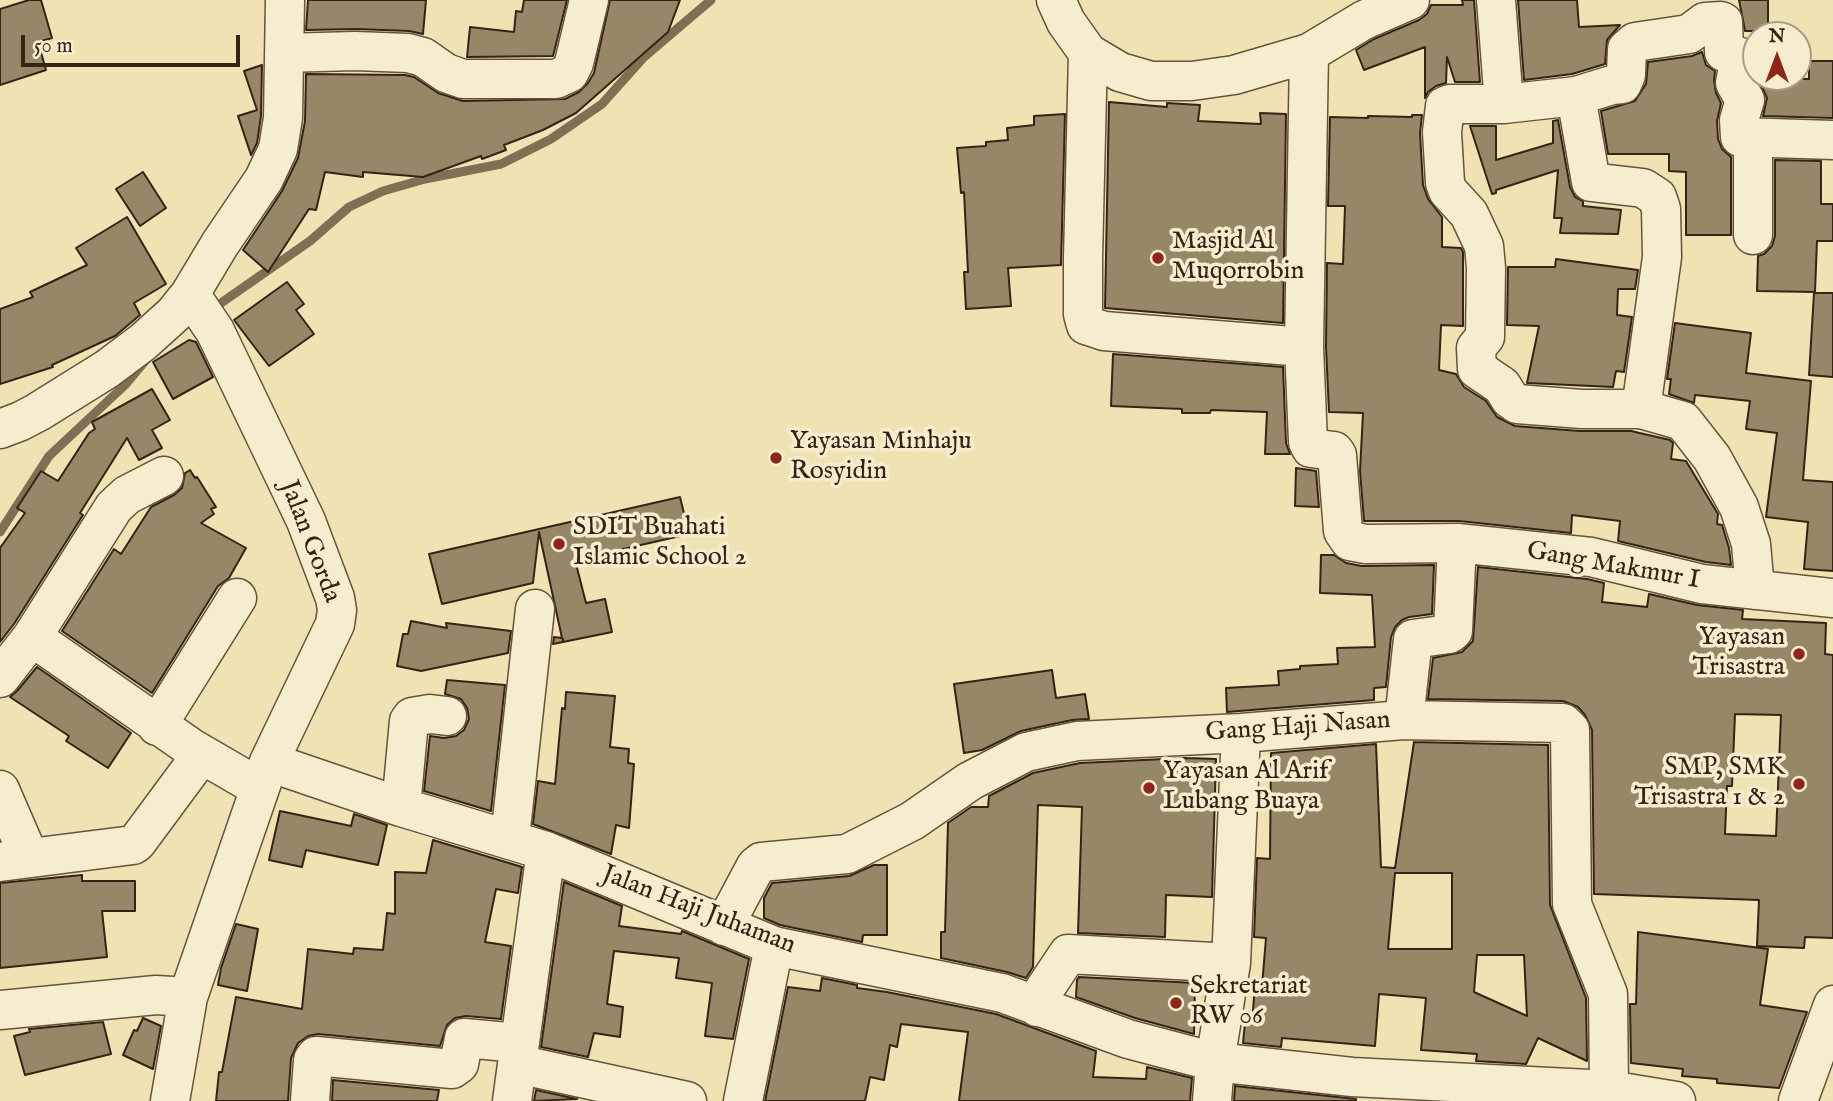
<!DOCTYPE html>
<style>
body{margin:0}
#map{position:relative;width:1833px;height:1101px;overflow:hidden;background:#f0e3b3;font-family:"IM FELL English",serif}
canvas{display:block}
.north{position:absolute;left:1742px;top:21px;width:70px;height:70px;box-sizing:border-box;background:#f5edce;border:2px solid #a89d84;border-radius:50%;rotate:0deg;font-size:19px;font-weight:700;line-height:28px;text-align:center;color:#352415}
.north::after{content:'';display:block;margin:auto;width:24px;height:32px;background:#8f2418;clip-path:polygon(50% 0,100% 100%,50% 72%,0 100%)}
.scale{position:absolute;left:21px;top:35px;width:219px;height:32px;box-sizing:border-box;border:4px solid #352415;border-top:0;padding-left:9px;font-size:21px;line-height:24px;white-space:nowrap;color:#352415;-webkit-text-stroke:5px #f5edce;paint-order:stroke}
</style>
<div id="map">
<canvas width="1833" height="1101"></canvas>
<div class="north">N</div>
<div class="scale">50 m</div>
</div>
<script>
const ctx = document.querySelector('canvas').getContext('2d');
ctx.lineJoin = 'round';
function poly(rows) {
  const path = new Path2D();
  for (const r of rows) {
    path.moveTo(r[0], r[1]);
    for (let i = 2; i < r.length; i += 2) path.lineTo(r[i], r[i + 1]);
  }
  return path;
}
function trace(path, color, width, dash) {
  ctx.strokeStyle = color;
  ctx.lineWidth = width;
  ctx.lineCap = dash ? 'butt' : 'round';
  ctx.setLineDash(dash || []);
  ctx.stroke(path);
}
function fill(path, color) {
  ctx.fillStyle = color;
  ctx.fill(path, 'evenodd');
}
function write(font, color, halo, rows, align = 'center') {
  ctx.font = font + ' "IM FELL English",serif';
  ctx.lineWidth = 7;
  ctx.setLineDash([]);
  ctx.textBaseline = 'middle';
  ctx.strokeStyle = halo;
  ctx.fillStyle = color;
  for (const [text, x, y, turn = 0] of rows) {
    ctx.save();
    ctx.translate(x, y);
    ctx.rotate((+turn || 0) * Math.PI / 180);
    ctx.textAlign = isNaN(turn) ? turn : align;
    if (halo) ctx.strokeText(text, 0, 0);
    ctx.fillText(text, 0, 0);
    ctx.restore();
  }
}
trace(poly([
 [211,310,310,241,349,207,383,191,425,179,501,164,551,139,602,104,644,57,711,0],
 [0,532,49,456,125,385,145,361]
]), '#7f7053', 9);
const building = poly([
 [29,0,41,0,52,38,38,42,46,70,0,85,0,9,29,0],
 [308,0,426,0,423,34,409,31,356,29,306,30,308,0],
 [524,0,567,0,553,56,467,57,470,27,514,32,516,11,522,12,524,0],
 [610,0,680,0,668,32,576,113,543,130,504,145,506,150,482,159,481,156,423,177,363,172,363,177,325,172,316,210,309,209,268,272,243,250,282,191,298,158,305,121,306,74,405,75,414,77,438,93,463,101,565,99,579,92,588,83,594,73,610,0],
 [1462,0,1474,0,1480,82,1455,82,1447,57,1446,83,1436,86,1428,92,1425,98,1425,47,1364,70,1356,50,1374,39,1419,20,1427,14,1431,5,1463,5,1462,0],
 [1518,0,1577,0,1579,27,1620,25,1607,40,1605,64,1572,74,1524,80,1518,0],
 [1739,0,1768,0,1768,31,1745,31,1739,0],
 [1702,52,1706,65,1715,71,1714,80,1716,93,1721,103,1717,121,1718,139,1722,149,1731,157,1731,235,1686,235,1686,172,1669,171,1669,154,1608,154,1601,111,1635,101,1646,84,1648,62,1692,56,1702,52],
 [1809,61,1833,61,1833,118,1763,116,1767,98,1758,78,1809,79,1809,61],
 [262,65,261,116,257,143,251,155,238,116,257,110,244,71,262,65],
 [1109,102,1167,107,1167,103,1200,105,1198,121,1261,124,1260,113,1286,114,1283,323,1105,308,1109,102],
 [1065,114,1061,265,1008,268,1011,306,966,309,964,272,968,272,964,192,961,193,957,148,986,146,986,142,1008,140,1007,128,1034,125,1034,116,1065,114],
 [1412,115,1422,115,1420,133,1423,185,1428,199,1442,217,1442,247,1461,248,1463,252,1463,326,1441,325,1439,370,1456,374,1464,387,1486,401,1497,417,1515,426,1580,431,1631,431,1670,440,1673,443,1671,459,1686,461,1718,514,1717,524,1722,525,1729,548,1731,565,1706,562,1618,541,1620,521,1572,515,1571,533,1459,521,1364,521,1360,471,1363,413,1329,412,1326,347,1327,263,1343,264,1345,206,1328,206,1330,117,1368,118,1368,116,1412,117,1412,115],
 [1558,120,1570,187,1575,197,1583,201,1583,206,1621,210,1618,234,1560,233,1562,218,1554,218,1558,170,1496,190,1496,193,1492,194,1470,126,1496,126,1496,160,1553,143,1553,121,1558,120],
 [1775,160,1821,161,1821,204,1833,204,1833,241,1817,241,1815,292,1757,291,1758,256,1764,254,1772,246,1775,236,1775,160],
 [143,172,166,208,140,226,116,189,143,172],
 [127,217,166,284,134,303,140,315,115,336,52,365,53,367,0,384,0,309,33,297,30,292,87,265,76,248,127,217],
 [1556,259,1638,270,1635,289,1618,289,1617,315,1632,317,1624,372,1616,371,1613,387,1527,383,1539,326,1507,325,1508,267,1555,267,1556,259],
 [287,282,304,304,296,310,314,334,269,366,234,320,287,282],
 [1814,293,1833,293,1833,377,1809,375,1814,293],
 [1675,323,1751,333,1746,373,1811,381,1803,480,1833,482,1833,571,1804,569,1808,522,1766,517,1777,433,1746,429,1750,401,1695,395,1694,403,1669,394,1671,379,1667,379,1675,323],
 [189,340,196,342,213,377,173,399,153,362,189,340],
 [1113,354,1283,367,1286,443,1290,454,1265,454,1267,412,1211,410,1210,413,1182,413,1182,409,1111,406,1113,354],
 [152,389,170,420,152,430,162,448,139,460,127,438,80,513,83,515,14,624,0,642,0,548,25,513,17,508,41,471,58,481,89,433,95,429,92,422,152,389],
 [1296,468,1316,471,1319,507,1295,506,1296,468],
 [190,470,195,478,197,477,216,507,211,509,214,514,201,523,246,548,229,578,218,586,152,693,62,631,114,549,121,554,151,507,174,495,182,488,185,473,190,470],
 [680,497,689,534,575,560,586,603,605,599,612,632,563,642,563,639,563,642,553,644,554,637,562,638,539,532,533,583,442,604,429,554,680,497],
 [1321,555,1334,555,1346,563,1362,566,1434,565,1432,614,1409,617,1402,620,1395,627,1391,637,1386,687,1374,688,1374,700,1227,712,1226,688,1279,685,1278,671,1300,669,1300,666,1338,664,1337,648,1375,647,1372,595,1320,593,1321,555],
 [1478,567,1587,579,1604,583,1602,602,1647,607,1649,594,1697,605,1743,610,1742,619,1826,623,1825,654,1833,655,1833,938,1805,937,1804,948,1757,946,1759,900,1594,894,1592,730,1585,715,1578,707,1563,701,1428,699,1433,658,1462,652,1473,641,1478,567],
 [1735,714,1781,715,1776,836,1725,834,1727,786,1732,786,1735,714],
 [411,621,447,628,446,623,511,631,508,653,421,671,397,666,403,634,408,634,411,621],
 [37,667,131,733,108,768,66,741,69,736,10,697,17,691,37,667],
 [1052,670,1056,698,1085,694,1089,719,1072,720,1021,731,982,750,964,753,954,684,1052,670],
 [447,680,505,685,491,811,424,791,430,736,444,738,456,736,464,730,469,719,467,708,461,699,445,694,447,680],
 [566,692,615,696,610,747,629,749,628,763,634,764,629,828,616,825,611,854,533,824,538,781,555,784,562,708,565,709,566,692],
 [1414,742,1548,745,1550,905,1586,998,1587,1061,1538,1038,1526,1064,1476,1061,1477,1054,1421,1050,1426,998,1379,994,1375,1046,1282,1038,1281,1047,1243,1043,1245,1023,1252,1023,1255,985,1262,986,1266,938,1254,937,1257,858,1270,859,1271,753,1376,744,1381,867,1395,868,1414,742],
 [1395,873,1452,873,1452,949,1388,949,1395,873],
 [1477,955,1524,955,1527,1016,1474,992,1477,955],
 [1186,758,1216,759,1212,897,1166,895,1165,937,1078,933,1082,807,1038,805,1033,967,1026,978,1007,972,941,958,941,932,945,932,948,823,971,807,988,807,989,796,1033,773,1080,763,1186,758],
 [280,811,351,826,354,814,387,825,378,865,306,850,302,867,269,860,280,811],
 [433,840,522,867,518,893,496,889,485,942,511,946,501,1019,466,1016,455,1018,447,1025,440,1046,318,1034,308,1036,298,1043,291,1058,288,1101,216,1101,219,1072,222,1072,236,997,302,1009,308,949,353,954,354,948,383,950,387,913,395,914,395,872,426,873,433,840],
 [874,865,887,865,887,935,863,935,862,942,780,925,764,918,764,898,772,883,849,876,874,865],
 [82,875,82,881,135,881,135,911,102,911,107,957,0,968,0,883,82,875],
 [564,882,622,906,619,926,681,934,682,931,749,959,733,1039,705,1036,712,983,676,978,679,958,614,951,607,1004,623,1007,620,1037,594,1033,588,1057,541,1047,564,882],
 [236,924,258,929,247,991,218,985,221,968,236,924],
 [1638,932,1768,949,1760,1005,1807,1012,1779,1088,1717,1083,1717,1079,1682,1076,1683,1069,1631,1063,1630,1004,1636,1004,1638,932],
 [1079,977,1195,983,1194,1034,1135,1018,1076,997,1077,980,1079,977],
 [822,978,857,985,857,988,887,992,996,1014,1096,1051,1093,1077,1146,1079,1147,1067,1192,1078,1190,1101,959,1101,968,1032,901,1024,897,1047,890,1045,884,1080,870,1077,865,1101,765,1101,788,987,820,991,822,978],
 [143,1018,161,1026,153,1069,123,1055,134,1030,137,1031,143,1018],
 [103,1022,111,1054,25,1075,14,1036,30,1032,29,1029,103,1022],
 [333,1080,439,1090,437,1101,332,1101,333,1080],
 [1235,1086,1356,1099,1356,1101,1234,1101,1235,1086],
 [536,1090,577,1099,534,1101,536,1090]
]);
fill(building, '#968767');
trace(building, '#352415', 2);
const minor = poly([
 [1056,0,1066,22,1088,53,1120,72,1151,81,1192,81,1234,75,1309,53,1364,20,1410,0],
 [1496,0,1504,104,1450,104,1445,106,1442,132,1445,183,1448,191,1469,214,1484,246,1486,268,1485,337,1476,348,1477,369,1502,386,1510,399,1517,404,1582,409,1641,409,1683,421,1712,458,1739,507,1751,544,1755,590],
 [284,53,355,51,408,53,423,57,446,73,463,79,556,79,569,73,574,63,589,0],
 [1088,53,1083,258,1083,314,1086,325,1104,331,1304,347],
 [1309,53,1304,347,1308,442,1311,448,1334,451,1337,455,1343,531,1350,541,1366,544,1457,543,1591,557,1702,584,1833,598],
 [1576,96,1591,182,1643,188,1657,197,1661,209,1662,257,1641,409],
 [1504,104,1576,96,1612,85,1622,84,1626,75,1627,49,1635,42,1689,34,1705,22,1721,21,1723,22,1724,52,1740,57,1735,83,1745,100,1739,120,1740,137,1833,140],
 [1753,137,1753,235],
 [190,294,220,244,264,179,278,149,283,118,285,0],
 [0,429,21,421,38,412,107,369,143,342,174,314,190,294,215,331,306,521,335,598,337,610,335,624,269,762,188,997,170,1101],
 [0,678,32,637,114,507,127,495,164,476],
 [1404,720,1413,639,1449,634,1453,631,1457,543],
 [157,726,237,598],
 [193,749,260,788],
 [269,762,401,807,546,851,774,946,1002,993,1128,1039,1215,1062,1352,1077,1609,1090,1676,1101],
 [0,790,29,857],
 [401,807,409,721,412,717,430,714,447,716],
 [510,838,535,609],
 [0,862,133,845,137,842,191,769,195,757,193,749,32,637],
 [724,926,756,866,761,862,847,854,912,821,970,781,1026,752,1077,741,1241,733,1404,720,1563,723,1570,730,1572,904,1608,994,1609,1090],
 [1037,1007,1042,993,1068,954,1231,963],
 [0,1010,156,995,188,997],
 [517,1064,687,1101],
 [310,1101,313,1060,316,1056,452,1069,459,1064,464,1038,519,1043],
 [512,1101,546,851],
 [743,1101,774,946],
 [1212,1101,1215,1062,1231,963,1241,733],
 [1798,1101,1833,1005]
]);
trace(minor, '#64543c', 41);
trace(minor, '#f5edce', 38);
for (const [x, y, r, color] of [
 [1158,258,7,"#8f2418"],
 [776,458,7,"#8f2418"],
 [559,544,7,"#8f2418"],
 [1799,654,7,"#8f2418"],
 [1799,784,7,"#8f2418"],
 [1149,788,7,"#8f2418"],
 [1176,1003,7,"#8f2418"]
]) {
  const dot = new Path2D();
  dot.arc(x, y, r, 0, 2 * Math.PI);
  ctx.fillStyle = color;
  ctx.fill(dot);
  trace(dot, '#f5edce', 2.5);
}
write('26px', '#352415', '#f5edce', [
 ["Masjid Al",1172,243],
 ["Muqorrobin",1172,273],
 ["Yayasan Minhaju",790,443],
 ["Rosyidin",790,473],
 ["SDIT Buahati",573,529],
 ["Islamic School 2",573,559],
 ["Yayasan",1785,639,"right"],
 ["Trisastra",1785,669,"right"],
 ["SMP, SMK",1785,769,"right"],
 ["Trisastra 1 & 2",1785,799,"right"],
 ["Yayasan Al Arif",1163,773],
 ["Lubang Buaya",1163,803],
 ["Sekretariat",1190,988],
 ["RW 06",1190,1018]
], 'left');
write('26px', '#352415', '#f5edce', [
 ["Jalan Gorda",309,542,69],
 ["Gang Makmur I",1613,567,10],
 ["Gang Haji Nasan",1298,728,-4],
 ["Jalan Haji Juhaman",698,911,21]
]);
</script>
